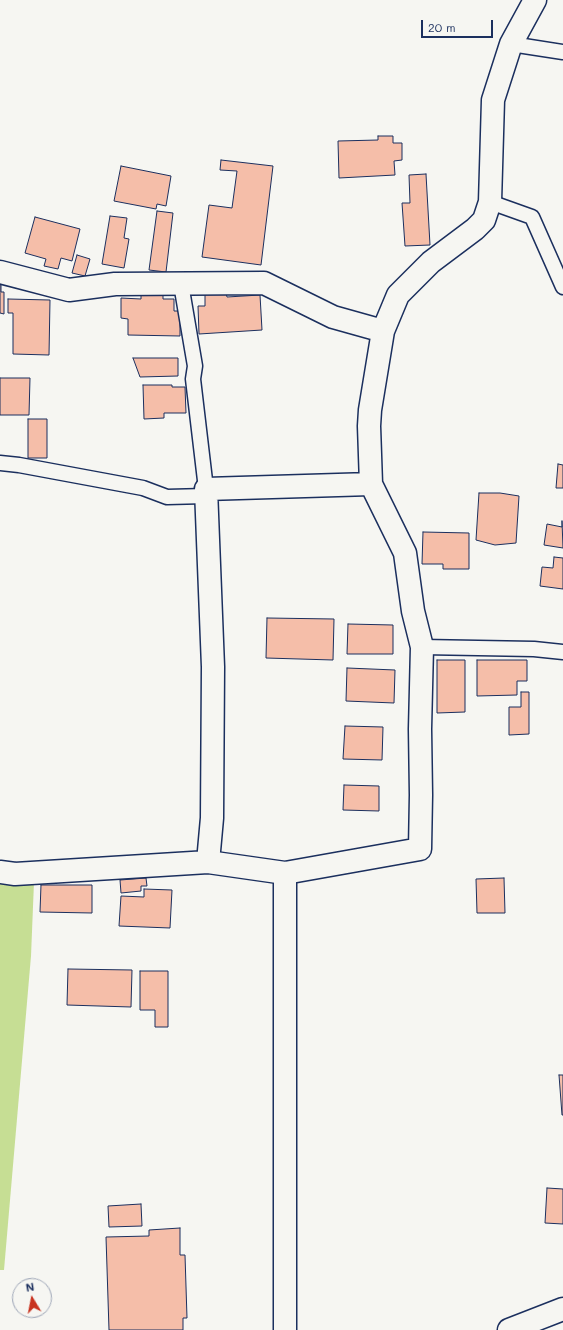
<!DOCTYPE html>
<style>
body{margin:0}
#map{position:relative;width:563px;height:1330px;overflow:hidden;background:#f6f6f2;font-family:Mali,sans-serif}
canvas{display:block}
.north{position:absolute;left:12px;top:1278px;width:40px;height:40px;box-sizing:border-box;background:#f6f6f2;border:1px solid #9ea6b7;border-radius:50%;rotate:350deg;font-size:11px;font-weight:700;line-height:16px;text-align:center;color:#1b2f5e}
.north::after{content:'';display:block;margin:auto;width:14px;height:18px;background:#c8321e;clip-path:polygon(50% 0,100% 100%,50% 72%,0 100%)}
.scale{position:absolute;left:421px;top:20px;width:72px;height:18px;box-sizing:border-box;border:2px solid #1b2f5e;border-top:0;padding-left:5px;font-size:12px;line-height:14px;white-space:nowrap;color:#1b2f5e;-webkit-text-stroke:3px #f6f6f2;paint-order:stroke}
</style>
<div id="map">
<canvas width="563" height="1330"></canvas>
<div class="north">N</div>
<div class="scale">20 m</div>
</div>
<script>
const ctx = document.querySelector('canvas').getContext('2d');
ctx.lineJoin = 'round';
function fill(path, color) {
  ctx.fillStyle = color;
  ctx.fill(path, 'evenodd');
}
function poly(rows) {
  const path = new Path2D();
  for (const r of rows) {
    path.moveTo(r[0], r[1]);
    for (let i = 2; i < r.length; i += 2) path.lineTo(r[i], r[i + 1]);
  }
  return path;
}
function trace(path, color, width, dash) {
  ctx.strokeStyle = color;
  ctx.lineWidth = width;
  ctx.lineCap = dash ? 'butt' : 'round';
  ctx.setLineDash(dash || []);
  ctx.stroke(path);
}
fill(poly([
 [0,880,34,882,31,956,4,1270,0,1270]
]), '#c6de94');
const building = poly([
 [378,136,393,136,393,143,402,143,402,160,394,161,395,175,339,178,338,141,378,140,378,136],
 [221,160,273,166,261,265,202,257,209,205,232,208,237,171,220,170,221,160],
 [121,166,171,176,166,206,157,204,156,209,114,201,121,166],
 [426,174,430,245,405,246,402,203,410,203,409,175,426,174],
 [157,211,173,213,166,272,149,270,157,211],
 [110,216,127,218,124,238,129,239,124,268,102,264,110,216],
 [35,217,80,229,72,261,61,258,58,269,44,266,46,259,25,253,35,217],
 [77,255,90,259,85,276,72,273,77,255],
 [0,282,1,282,1,292,4,292,4,314,0,313,0,282],
 [226,293,227,297,260,295,262,330,199,334,198,306,205,306,205,294,226,293],
 [141,295,163,295,163,299,174,299,174,311,180,311,180,336,128,335,128,319,121,318,121,298,141,299,141,295],
 [8,299,50,300,49,355,13,354,13,313,8,313,8,299],
 [133,358,178,358,178,376,140,377,133,358],
 [0,378,30,378,29,415,0,415,0,378],
 [143,385,172,385,172,387,185,387,186,413,164,413,164,418,144,419,143,385],
 [28,419,47,419,47,458,28,458,28,419],
 [558,464,563,465,563,488,556,488,558,464],
 [479,493,500,493,519,496,516,543,495,545,476,540,479,493],
 [562,521,563,548,544,545,547,524,562,527,562,521],
 [423,532,469,533,469,569,443,569,443,564,422,564,423,532],
 [554,557,563,558,563,589,540,586,542,567,553,568,554,557],
 [267,618,334,619,333,660,266,658,267,618],
 [348,624,393,625,393,654,347,654,348,624],
 [437,660,465,660,465,712,437,713,437,660],
 [477,660,527,660,527,681,517,681,517,695,477,696,477,660],
 [347,668,395,670,394,703,346,701,347,668],
 [521,692,529,692,529,734,509,735,509,707,521,707,521,692],
 [345,726,383,727,382,760,343,759,345,726],
 [344,785,379,786,379,811,343,810,344,785],
 [146,878,147,886,141,886,141,891,121,893,120,880,146,878],
 [504,878,505,913,477,913,476,879,504,878],
 [41,885,92,885,92,913,40,912,41,885],
 [144,889,172,890,170,928,119,926,121,896,144,897,144,889],
 [68,969,132,970,131,1007,67,1005,68,969],
 [140,971,168,971,168,1027,155,1027,155,1010,140,1010,140,971],
 [559,1075,563,1075,563,1115,562,1115,559,1075],
 [547,1188,563,1189,563,1224,545,1223,547,1188],
 [141,1204,142,1226,109,1227,108,1206,141,1204],
 [180,1228,180,1255,185,1255,187,1318,183,1318,183,1330,109,1330,106,1237,149,1236,149,1230,180,1228]
]);
fill(building, '#f5bea9');
trace(building, '#1b2f5e', 1);
const lane = poly([
 [511,44,563,52],
 [490,202,532,217,563,287],
 [181,284,195,366,193,379,206,489],
 [0,463,19,465,143,488,167,497,206,496],
 [422,647,534,649,563,652]
]);
const street = poly([
 [0,272,69,290,115,284,264,283,333,317,383,331],
 [208,862,212,818,213,667,206,489,371,484],
 [0,872,15,874,208,862,285,873,420,849,421,795,420,729,422,647,413,611,405,553,371,484,369,426,370,410,383,331,398,295,431,262,475,229,484,220,490,202,493,100,511,44,535,0],
 [285,873,285,1330]
]);
const primary = poly([
 [509,1330,563,1309]
]);
trace(lane, '#1b2f5e', 17);
trace(street, '#1b2f5e', 25);
trace(primary, '#1b2f5e', 25);
trace(lane, '#f6f6f2', 14);
trace(street, '#f6f6f2', 22);
trace(primary, '#f6f6f2', 22);
</script>
